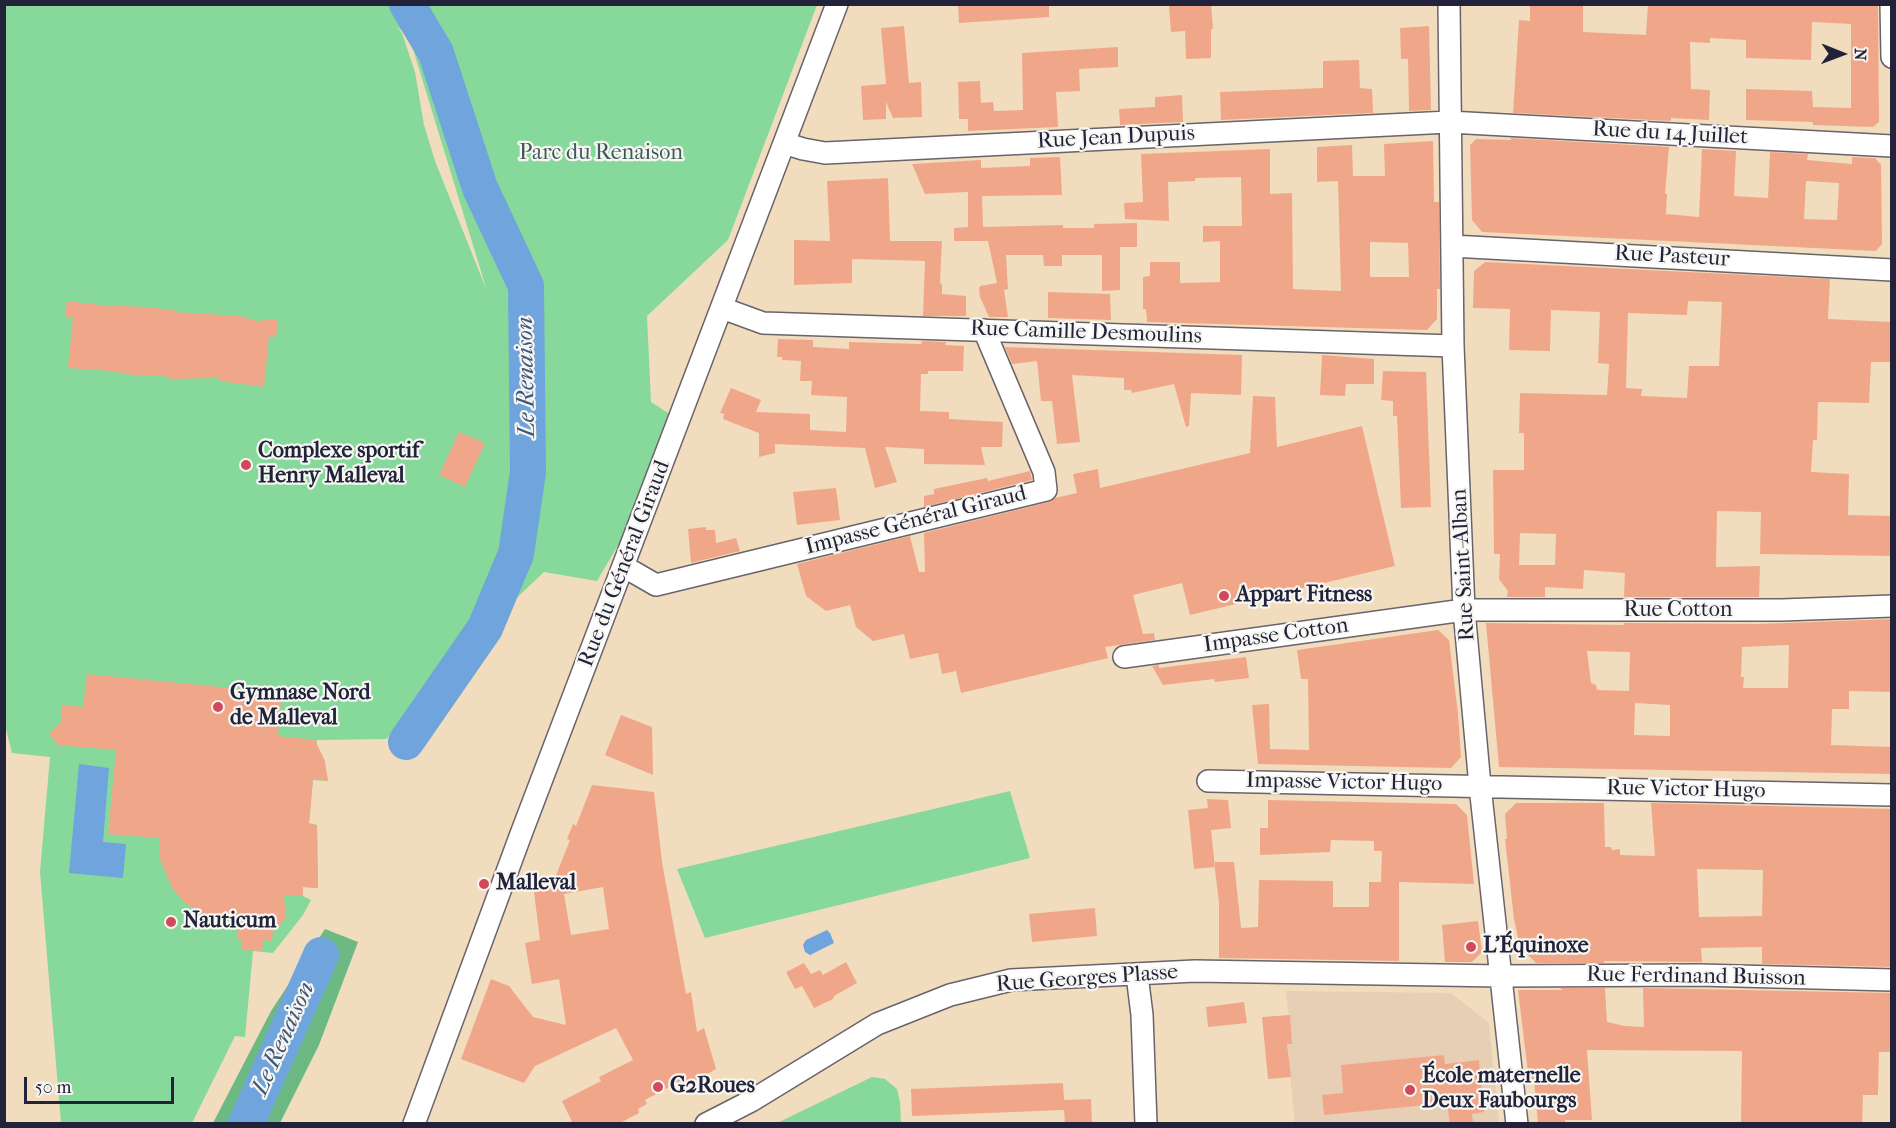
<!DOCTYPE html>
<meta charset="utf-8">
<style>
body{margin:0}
#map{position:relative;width:1896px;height:1128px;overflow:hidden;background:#f1ddbe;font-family:"IM FELL French Canon",serif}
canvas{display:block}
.frame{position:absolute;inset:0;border:6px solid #22223b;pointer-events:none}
.north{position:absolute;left:1812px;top:24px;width:60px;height:60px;-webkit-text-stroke:4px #f6f6f2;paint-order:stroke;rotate:91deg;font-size:16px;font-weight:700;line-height:24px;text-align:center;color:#22223b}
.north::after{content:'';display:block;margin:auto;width:21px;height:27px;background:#22223b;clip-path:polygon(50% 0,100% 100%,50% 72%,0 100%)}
.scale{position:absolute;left:24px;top:1077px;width:150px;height:27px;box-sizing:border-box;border:3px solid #22223b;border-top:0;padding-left:8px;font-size:18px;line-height:21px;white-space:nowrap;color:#22223b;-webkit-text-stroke:4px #f6f6f2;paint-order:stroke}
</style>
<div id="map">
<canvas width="1896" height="1128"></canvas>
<div class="frame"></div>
<div class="north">N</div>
<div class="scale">50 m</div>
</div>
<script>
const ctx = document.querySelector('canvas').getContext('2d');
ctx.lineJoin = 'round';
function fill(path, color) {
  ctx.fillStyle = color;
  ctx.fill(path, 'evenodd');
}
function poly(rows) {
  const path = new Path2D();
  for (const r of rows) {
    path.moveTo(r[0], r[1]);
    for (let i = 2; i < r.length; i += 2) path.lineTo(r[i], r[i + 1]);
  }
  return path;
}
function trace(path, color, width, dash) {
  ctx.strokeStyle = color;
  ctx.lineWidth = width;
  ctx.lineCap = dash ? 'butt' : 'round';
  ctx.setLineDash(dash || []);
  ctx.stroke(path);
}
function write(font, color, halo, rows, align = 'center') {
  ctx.font = font + ' "IM FELL French Canon",serif';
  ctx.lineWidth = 4.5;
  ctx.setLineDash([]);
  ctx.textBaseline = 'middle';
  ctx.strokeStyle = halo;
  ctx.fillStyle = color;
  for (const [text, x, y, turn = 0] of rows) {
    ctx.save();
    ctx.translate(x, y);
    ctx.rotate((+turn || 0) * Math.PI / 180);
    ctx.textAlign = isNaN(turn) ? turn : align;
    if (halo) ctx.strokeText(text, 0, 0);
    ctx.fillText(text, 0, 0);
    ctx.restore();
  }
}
fill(poly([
 [1286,991,1451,993,1489,1023,1499,1123,1295,1123,1287,1044,1292,1043]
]), '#e7cfb6');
fill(poly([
 [4,5,817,5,728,240,647,316,651,402,679,420,624,535,597,581,544,572,485,628,386,739,317,740,315,754,322,754,323,757,328,781,313,780,309,823,317,825,318,888,303,887,303,896,311,900,303,915,273,953,253,951,245,1037,235,1036,192,1123,61,1123,40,872,50,757,12,753,4,721],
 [397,27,409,36,487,291,435,161,424,125,415,72,402,33],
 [1010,791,1030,858,705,938,677,869],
 [872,1077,885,1079,897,1089,900,1102,901,1123,777,1123]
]), '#86d99b');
fill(poly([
 [325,929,358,942,319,1045,280,1123,213,1123,271,1011]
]), '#6cb983');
fill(poly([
 [79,764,109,768,103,842,126,844,123,878,69,873],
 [827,930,830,933,834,943,810,955,805,952,803,945,806,940]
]), '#6fa4dc');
trace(poly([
 [406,742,485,628,516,554,528,472,526,286,480,188,436,53,407,4],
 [246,1124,321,955]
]), '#6fa4dc', 36);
fill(poly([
 [958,4,1049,4,1049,17,959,23],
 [1191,4,1211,4,1213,29,1211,29,1211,58,1186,59,1185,31,1171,32,1169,6],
 [1530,4,1583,4,1583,32,1646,35,1648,4,1878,4,1879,122,1873,127,1813,125,1813,122,1746,120,1746,89,1812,91,1813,107,1851,108,1851,24,1812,22,1811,60,1746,58,1746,40,1710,38,1710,43,1690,42,1691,89,1710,90,1709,120,1671,118,1671,121,1513,113,1519,20,1530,21],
 [904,26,909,83,921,82,922,117,893,118,886,102,886,119,863,120,861,86,886,84,881,28],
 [1429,26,1431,110,1409,111,1408,59,1401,59,1400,28],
 [1118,47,1118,67,1079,69,1080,91,1056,92,1058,127,968,131,968,119,959,119,958,82,980,81,981,103,993,102,994,111,1023,110,1022,53],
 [1359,60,1360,88,1372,89,1373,113,1221,120,1220,92,1323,88,1323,61],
 [1182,95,1183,122,1120,125,1119,109,1155,107,1155,97],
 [1511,138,1669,147,1665,194,1667,194,1666,214,1699,217,1702,149,1736,151,1734,196,1768,198,1770,152,1808,154,1807,160,1852,164,1852,157,1875,158,1881,165,1882,244,1876,251,1482,232,1472,220,1470,145,1476,139,1511,140],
 [1806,181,1839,183,1837,220,1804,219],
 [1433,141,1434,202,1439,202,1440,289,1437,289,1437,319,1427,330,1147,322,1146,309,1143,309,1143,277,1150,276,1150,262,1180,262,1180,283,1220,282,1220,241,1203,242,1203,226,1242,226,1241,177,1195,178,1195,181,1168,182,1169,221,1125,219,1124,203,1143,202,1141,154,1270,149,1270,194,1292,193,1293,289,1341,291,1338,181,1317,182,1317,147,1352,145,1353,176,1385,176,1384,144],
 [1370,242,1408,243,1409,277,1370,277],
 [1060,157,1062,195,982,196,983,227,1063,225,1063,228,1094,228,1094,224,1137,223,1137,247,1120,247,1120,290,1102,291,1102,255,1062,255,1062,266,1044,266,1043,255,1006,255,1008,289,1004,290,1008,317,989,317,980,297,979,288,980,286,997,283,988,241,954,241,954,228,968,227,968,192,925,194,912,164,981,160,981,168,1030,166,1030,158],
 [888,178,890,241,942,241,940,283,942,284,942,294,966,296,966,316,923,316,925,261,852,259,852,283,794,285,794,240,830,241,827,181],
 [1485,262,1830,279,1828,319,1892,322,1892,362,1871,362,1869,403,1818,402,1817,440,1813,440,1811,472,1849,474,1848,515,1892,516,1892,556,1760,554,1761,512,1717,511,1716,567,1760,566,1759,597,1624,597,1625,573,1584,570,1583,589,1545,587,1545,597,1507,597,1508,591,1499,579,1500,554,1494,554,1493,470,1524,470,1524,433,1519,433,1520,393,1607,395,1609,364,1598,363,1600,312,1551,310,1550,351,1509,350,1510,309,1473,308,1474,271],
 [1688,301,1722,302,1719,366,1689,366,1687,398,1641,396,1642,389,1626,388,1628,313,1687,315],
 [1520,533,1556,534,1555,565,1519,565],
 [1048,292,1110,294,1111,320,1048,318],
 [67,301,100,305,145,307,173,310,173,312,240,316,261,322,262,319,278,320,276,337,269,336,264,387,220,381,220,378,172,379,159,375,133,375,111,371,68,368,73,318,65,317],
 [778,339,813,340,813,347,849,349,849,342,921,344,922,341,946,342,945,345,964,346,963,371,928,371,928,374,921,374,920,411,949,412,949,419,1003,422,1002,447,981,447,985,465,924,464,924,449,885,447,897,482,875,488,865,448,775,444,775,453,759,457,759,433,723,419,724,414,720,413,731,388,761,400,756,412,810,414,810,430,846,432,847,397,811,395,812,381,800,381,801,361,782,360,782,357,777,357],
 [1005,347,1242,355,1241,395,1191,393,1189,426,1186,427,1174,384,1132,393,1131,390,1124,390,1124,378,1072,375,1080,442,1057,444,1052,401,1041,401,1037,361,1012,364],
 [1322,355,1374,359,1374,384,1346,384,1345,396,1320,395],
 [1383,371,1426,372,1431,507,1401,508,1397,416,1393,416,1393,401,1381,400],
 [1253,396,1275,397,1277,447,1362,426,1395,566,1190,615,1182,583,1133,595,1143,634,1154,633,1155,640,1105,647,1108,658,961,693,956,671,942,674,938,653,910,659,904,634,873,641,856,627,850,605,826,611,806,596,797,564,910,536,919,572,925,572,924,533,1049,502,1055,498,1077,493,1073,474,1098,469,1100,488,1250,453],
 [459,432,485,443,465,487,439,475],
 [1030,471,1032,480,924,507,924,496,934,494,934,489,987,478,988,481],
 [836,488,840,520,797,525,793,492],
 [706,527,706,530,715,530,716,543,736,538,740,551,691,563,688,529],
 [1892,619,1892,692,1849,691,1849,709,1832,709,1831,745,1892,747,1892,774,1499,767,1486,623,1624,625,1624,623,1759,624],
 [1789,645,1788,688,1743,688,1744,677,1741,677,1742,647],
 [1587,651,1630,652,1629,691,1597,690,1596,685,1591,683],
 [1635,703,1670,705,1670,736,1634,735],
 [1438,630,1449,640,1458,714,1461,757,1451,768,1258,764,1252,705,1269,704,1270,749,1309,750,1308,679,1301,679,1297,650],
 [1246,657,1249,678,1215,682,1214,679,1163,685,1152,666,1159,665,1159,668],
 [87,674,282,693,278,736,315,740,325,761,328,781,313,779,309,824,317,825,318,888,303,887,303,896,284,895,286,917,281,924,273,929,272,941,263,940,262,951,242,950,242,940,237,940,239,920,221,919,204,914,186,904,172,888,160,859,159,838,108,834,116,750,58,745,49,734,61,722,62,705,83,707],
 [621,715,652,727,653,775,605,755],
 [592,785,654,792,662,862,686,994,691,992,697,1032,704,1028,716,1069,684,1087,680,1081,645,1100,647,1104,638,1109,639,1113,618,1124,573,1124,562,1101,601,1081,599,1077,633,1060,616,1028,535,1066,524,1083,461,1059,491,979,509,986,533,1017,566,1025,559,979,532,984,525,943,540,940,534,892,551,888,570,840,567,839,573,824,576,826],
 [603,887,609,929,571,935,564,894],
 [1207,799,1228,800,1231,828,1211,830,1215,867,1194,869,1188,810,1208,808],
 [1268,800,1456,804,1467,815,1474,884,1399,882,1399,961,1219,958,1219,902,1214,862,1234,862,1241,928,1258,927,1259,880,1333,881,1333,907,1369,907,1369,882,1381,882,1382,851,1374,851,1374,841,1331,840,1330,852,1260,855,1260,828,1268,828],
 [1516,803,1604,803,1605,847,1611,847,1612,850,1620,849,1620,855,1655,856,1651,803,1892,809,1892,967,1762,964,1762,947,1701,948,1702,962,1604,961,1604,963,1536,963,1520,947,1514,919,1505,839,1507,839,1505,814],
 [1697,869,1763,870,1762,916,1699,917],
 [1095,908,1097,936,1032,942,1029,914],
 [1478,921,1482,952,1472,962,1445,962,1442,925],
 [846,962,857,983,834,996,833,999,814,1008,802,986,795,989,786,972,804,963,811,974,820,970,823,975],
 [1560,988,1605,988,1607,1022,1625,1026,1644,1027,1643,988,1892,993,1892,1052,1879,1052,1878,1095,1863,1095,1862,1124,1741,1124,1742,1051,1587,1050,1592,1120,1565,1120,1565,1124,1538,1124,1534,1081,1529,1081,1518,990,1562,990],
 [1244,1002,1247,1023,1208,1027,1206,1007],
 [1290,1015,1292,1044,1287,1044,1291,1077,1268,1079,1262,1017],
 [1444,1055,1445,1064,1479,1060,1484,1112,1472,1114,1473,1124,1450,1124,1447,1103,1324,1115,1322,1095,1343,1093,1341,1065],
 [1063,1083,1064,1100,1091,1099,1092,1124,1065,1124,1064,1110,912,1116,911,1089]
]), '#f0a789');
const minor = poly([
 [1449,4,1453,346,1464,610,1480,786,1517,1124],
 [1891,4,1892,57],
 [784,143,803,149,825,153,1449,122,1892,146],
 [1452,246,1892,270],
 [722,308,763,323,1453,346],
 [623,566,656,585,1046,490,1044,472,984,330],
 [1124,657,1464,610,1782,610,1892,606],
 [1208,781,1892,795],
 [1137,975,1142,1015,1146,1124],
 [414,1124,521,834,837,4],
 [706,1124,751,1101,877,1024,950,995,1011,980,1195,971,1501,976,1699,975,1892,980]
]);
trace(minor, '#6a6369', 24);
trace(minor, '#fff', 21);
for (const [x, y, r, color] of [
 [246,465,6,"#d1495b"],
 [1224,596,6,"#d1495b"],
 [218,707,6,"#d1495b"],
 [484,884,6,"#d1495b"],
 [171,922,6,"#d1495b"],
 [1471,947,6,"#d1495b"],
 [658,1087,6,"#d1495b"],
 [1410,1090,6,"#d1495b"]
]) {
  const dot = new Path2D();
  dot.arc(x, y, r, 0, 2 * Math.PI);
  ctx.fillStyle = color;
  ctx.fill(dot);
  trace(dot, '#f6f6f2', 2);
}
write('22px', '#22223b', '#f6f6f2', [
 ["Rue du 14 Juillet",1670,134,3],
 ["Rue Jean Dupuis",1116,138,-3],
 ["Rue Pasteur",1672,257,3],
 ["Rue Camille Desmoulins",1086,333,2],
 ["Impasse Général Giraud",916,521,-14],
 ["Rue du Général Giraud",625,564,-69],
 ["Rue Saint-Alban",1464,565,-93],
 ["Rue Cotton",1678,611],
 ["Impasse Cotton",1276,636,-8],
 ["Impasse Victor Hugo",1344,783,1],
 ["Rue Victor Hugo",1686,790,1],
 ["Rue Ferdinand Buisson",1696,977,1],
 ["Rue Georges Plasse",1087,979,-4]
]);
write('22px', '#405958', '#f6f6f2', [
 ["Parc du Renaison",601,154]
]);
write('bold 22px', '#22223b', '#f6f6f2', [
 ["Complexe sportif",258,452],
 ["Henry Malleval",258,477],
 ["Appart Fitness",1236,596],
 ["Gymnase Nord",230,694],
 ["de Malleval",230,719],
 ["Malleval",496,884],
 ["Nauticum",183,922],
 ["L'Équinoxe",1483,947],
 ["École maternelle",1422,1077],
 ["Deux Faubourgs",1422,1102],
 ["G2Roues",670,1087]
], 'left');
write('italic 24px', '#41567b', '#f6f6f2', [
 ["Le Renaison",527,377,-91],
 ["Le Renaison",284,1039,-66]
]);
</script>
